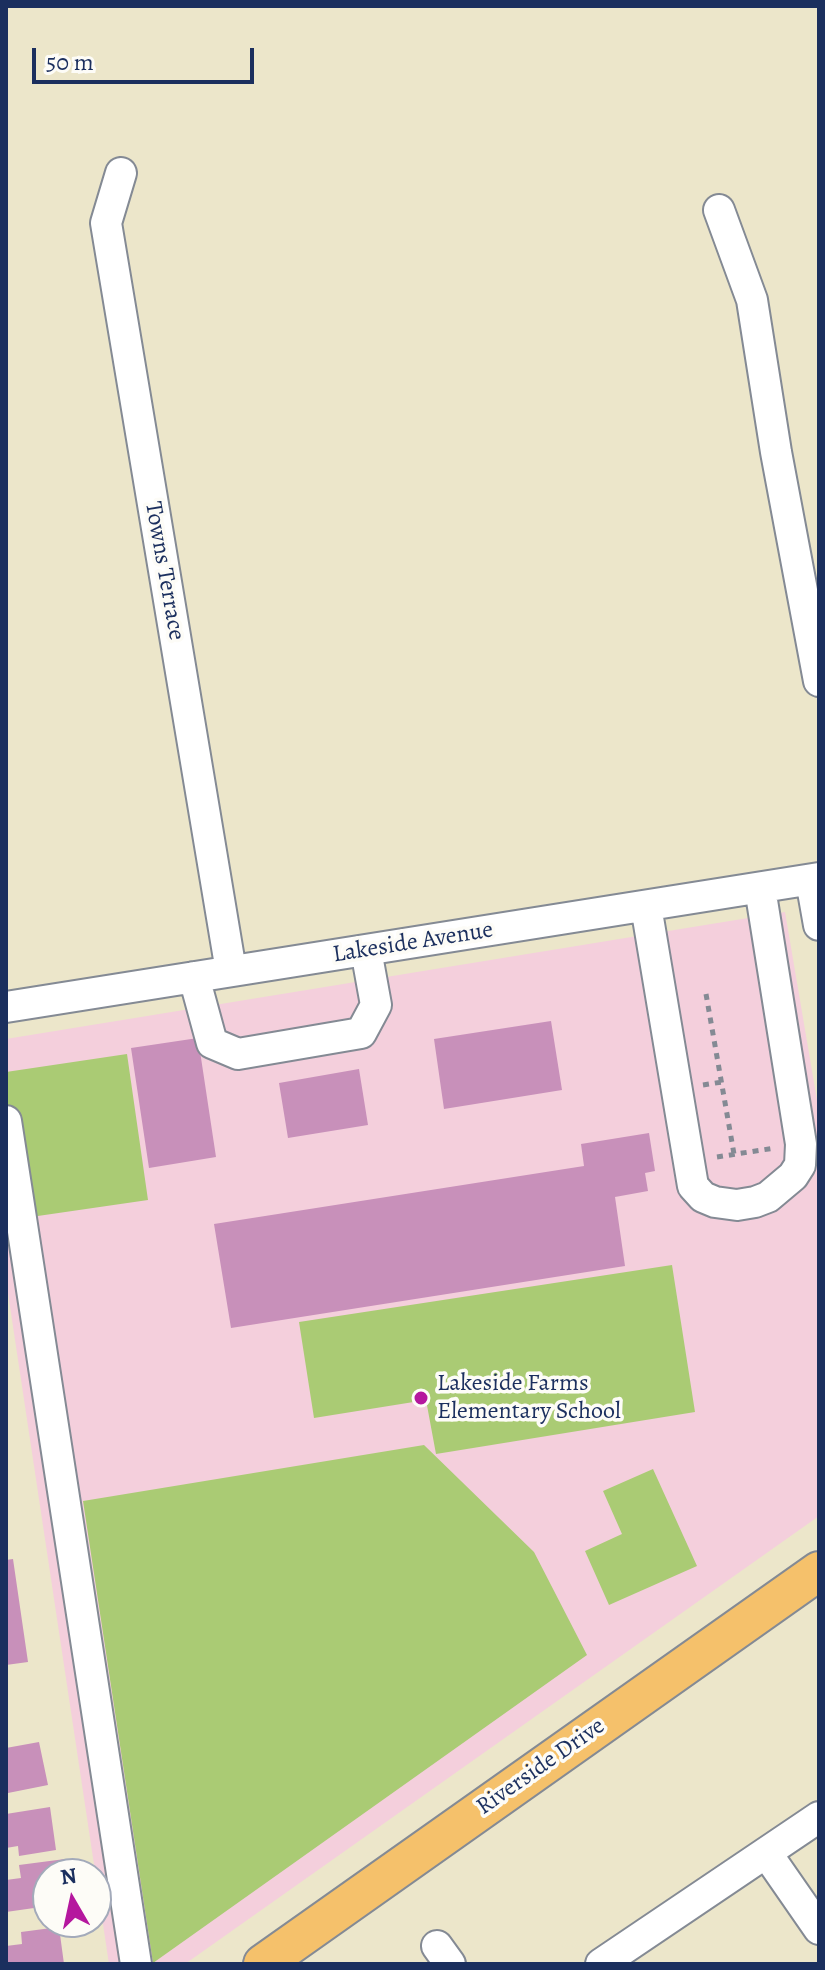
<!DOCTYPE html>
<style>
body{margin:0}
#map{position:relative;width:825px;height:1970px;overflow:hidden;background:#ece6ca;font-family:Alegreya,serif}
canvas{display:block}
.frame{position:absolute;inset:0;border:8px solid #1b2f5e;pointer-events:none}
.north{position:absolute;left:32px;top:1858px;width:80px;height:80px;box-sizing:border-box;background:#fdfcf7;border:2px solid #a3aaba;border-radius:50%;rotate:351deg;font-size:22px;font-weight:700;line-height:32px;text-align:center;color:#1b2f5e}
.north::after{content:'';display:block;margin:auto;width:28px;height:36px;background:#b5179e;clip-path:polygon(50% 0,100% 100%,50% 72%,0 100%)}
.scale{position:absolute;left:32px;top:48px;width:222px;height:36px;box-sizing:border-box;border:4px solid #1b2f5e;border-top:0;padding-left:10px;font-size:24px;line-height:28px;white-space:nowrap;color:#1b2f5e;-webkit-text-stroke:6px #fdfcf7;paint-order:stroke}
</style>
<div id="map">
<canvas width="825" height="1970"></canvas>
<div class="frame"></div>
<div class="north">N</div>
<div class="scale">50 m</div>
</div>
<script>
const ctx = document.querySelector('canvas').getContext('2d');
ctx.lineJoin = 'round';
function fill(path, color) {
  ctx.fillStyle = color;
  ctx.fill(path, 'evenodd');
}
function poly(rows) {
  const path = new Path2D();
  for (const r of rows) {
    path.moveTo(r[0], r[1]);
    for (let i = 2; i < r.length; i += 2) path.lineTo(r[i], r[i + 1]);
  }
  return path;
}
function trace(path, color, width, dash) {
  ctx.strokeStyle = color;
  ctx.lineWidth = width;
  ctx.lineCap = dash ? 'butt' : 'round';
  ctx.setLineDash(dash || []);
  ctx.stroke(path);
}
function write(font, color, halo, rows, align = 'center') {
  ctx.font = font + ' Alegreya,serif';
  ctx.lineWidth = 7;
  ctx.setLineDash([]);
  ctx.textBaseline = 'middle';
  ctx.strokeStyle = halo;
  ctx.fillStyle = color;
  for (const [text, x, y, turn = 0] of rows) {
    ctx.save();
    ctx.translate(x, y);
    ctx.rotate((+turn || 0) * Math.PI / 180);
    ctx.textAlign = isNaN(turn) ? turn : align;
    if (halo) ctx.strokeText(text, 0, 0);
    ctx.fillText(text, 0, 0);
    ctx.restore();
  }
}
fill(poly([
 [785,912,819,1112,819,1516,185,1964,109,1964,6,1280,6,1039]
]), '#f4cfdc');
fill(poly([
 [127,1054,148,1200,24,1218,6,1095,6,1072],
 [672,1265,695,1412,436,1454,426,1400,314,1418,299,1322],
 [424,1445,534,1552,587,1655,153,1963,83,1501],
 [653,1469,697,1566,609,1605,585,1551,622,1534,603,1491]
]), '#aacb74');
fill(poly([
 [551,1021,562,1090,444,1109,434,1039],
 [198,1038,216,1157,149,1168,131,1048],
 [359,1069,368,1125,288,1138,279,1083],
 [649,1133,655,1171,645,1173,648,1191,615,1197,625,1266,231,1328,214,1224,584,1166,581,1144],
 [13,1559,28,1662,6,1665,6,1560],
 [39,1742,48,1785,8,1793,6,1748],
 [50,1807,56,1850,19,1856,18,1846,6,1848,6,1814],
 [65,1859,67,1874,48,1874,48,1906,6,1912,6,1880,21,1878,19,1865],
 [59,1927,64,1964,6,1964,6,1946,22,1944,21,1932]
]), '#c890ba');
const minor = poly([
 [121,173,106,223,231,971],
 [719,210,752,300,776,452,819,681],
 [811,880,819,925],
 [646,906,693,1186,703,1197,715,1202,737,1205,755,1202,768,1197,793,1176,800,1165,801,1144,760,888],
 [194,977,212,1043,238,1054,361,1033,376,1005,366,950],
 [6,1007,819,878],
 [6,1121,136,1964],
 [767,1854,819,1929],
 [437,1946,450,1964],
 [601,1964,819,1817]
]);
const major = poly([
 [263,1964,819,1571]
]);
trace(minor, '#848a94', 34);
trace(major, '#848a94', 42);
trace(poly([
 [706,994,734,1154],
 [703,1085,722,1082],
 [717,1157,775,1148]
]), '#848a94', 5, [6, 6]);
trace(minor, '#fff', 30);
trace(major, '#f5c16b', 38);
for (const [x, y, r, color] of [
 [421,1398,8,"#b5179e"]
]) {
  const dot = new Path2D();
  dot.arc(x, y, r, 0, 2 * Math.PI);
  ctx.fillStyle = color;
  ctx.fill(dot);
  trace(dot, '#fdfcf7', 3);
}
write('24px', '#1b2f5e', '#fdfcf7', [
 ["Towns Terrace",164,571,80],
 ["Lakeside Avenue",413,943,-9],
 ["Riverside Drive",541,1767,-35]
]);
write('24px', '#1b2f5e', '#fdfcf7', [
 ["Lakeside Farms",437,1384],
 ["Elementary School",437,1412]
], 'left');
</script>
